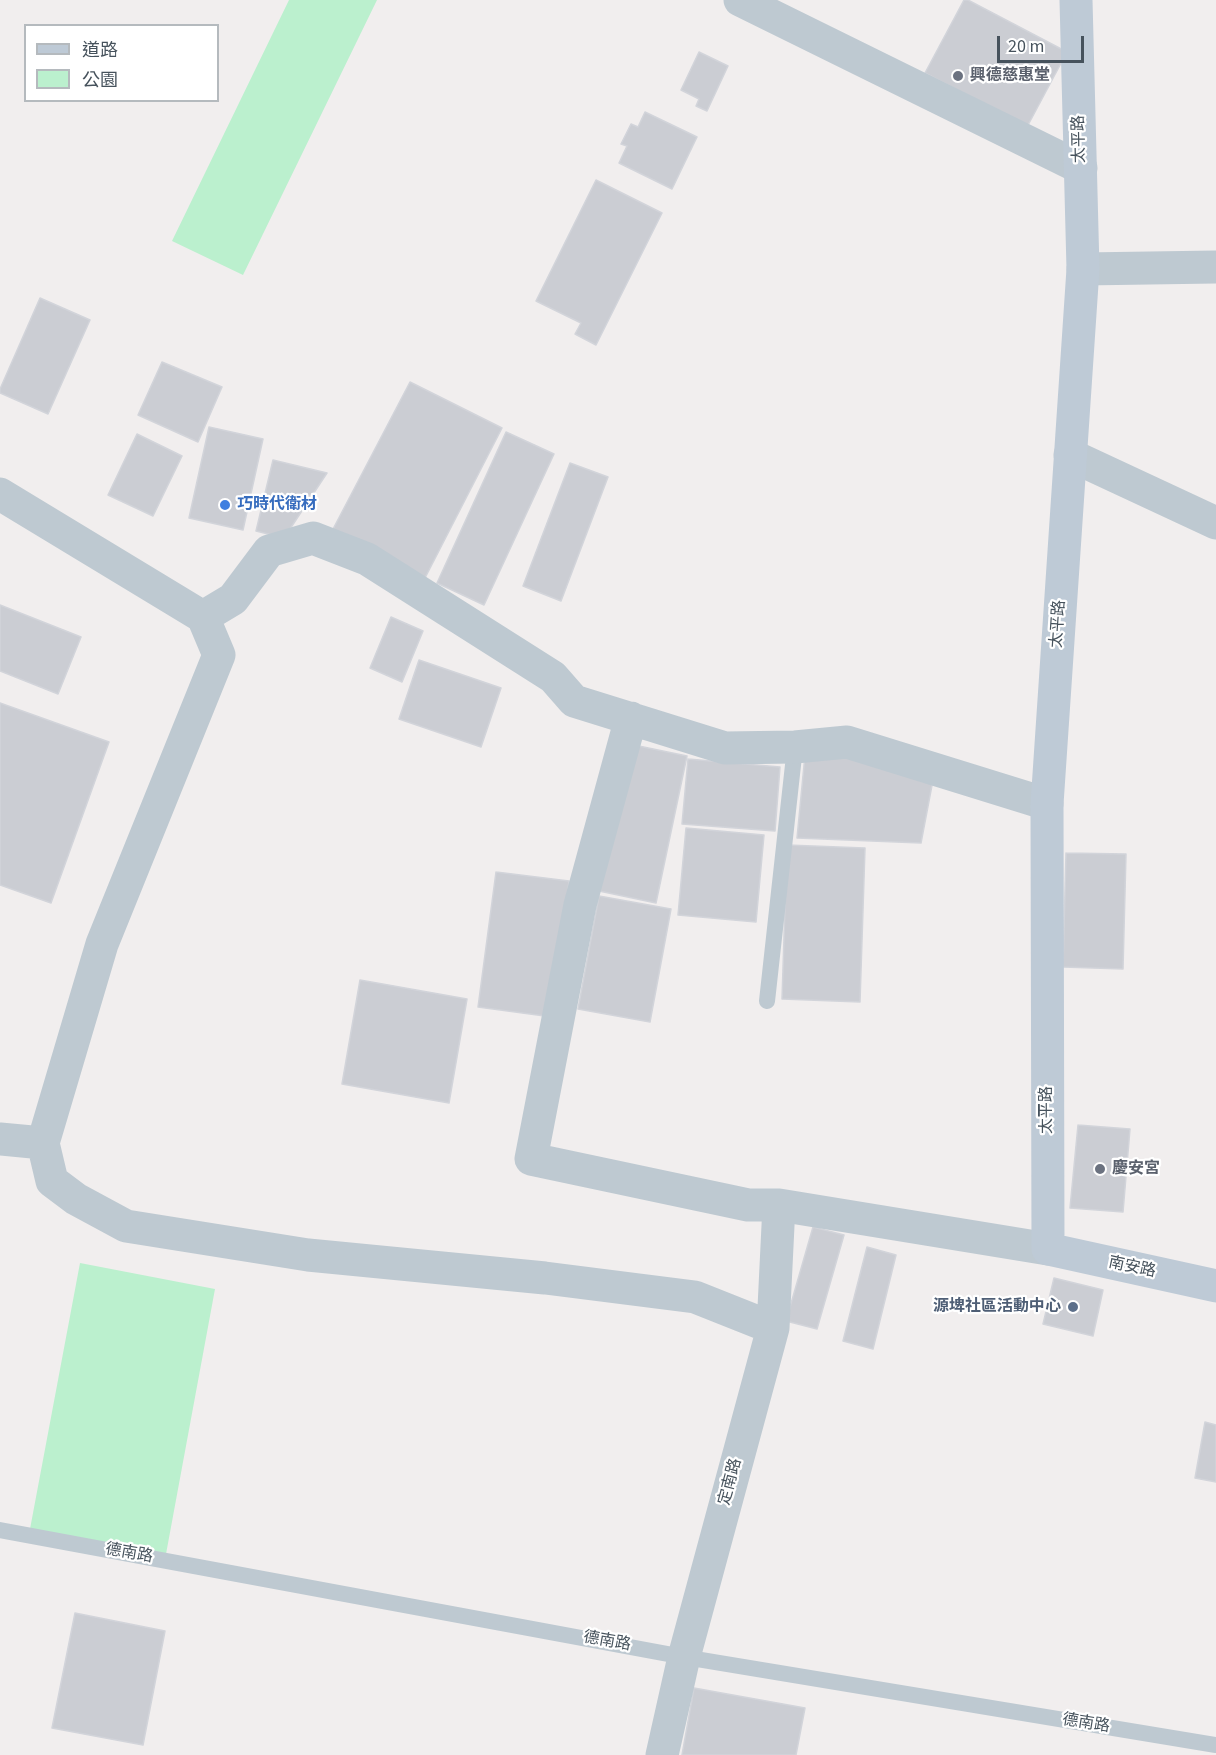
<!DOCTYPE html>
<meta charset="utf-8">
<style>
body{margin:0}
#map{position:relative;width:1216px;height:1755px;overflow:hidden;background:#f1eeee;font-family:"Source Sans 3","Noto Sans TC",sans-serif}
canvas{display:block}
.legend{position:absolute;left:24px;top:24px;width:195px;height:78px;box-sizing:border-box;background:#fff;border:2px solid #b5babe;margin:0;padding:8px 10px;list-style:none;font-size:18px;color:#46525c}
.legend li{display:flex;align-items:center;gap:12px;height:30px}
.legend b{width:30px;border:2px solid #b5babe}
.scale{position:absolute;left:997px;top:36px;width:87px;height:27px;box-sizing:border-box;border:3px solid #46525c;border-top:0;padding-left:8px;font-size:18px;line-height:21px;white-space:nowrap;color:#46525c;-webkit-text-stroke:4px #fff;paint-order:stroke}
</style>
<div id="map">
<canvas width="1216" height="1755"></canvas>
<ul class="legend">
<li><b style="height:8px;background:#becad6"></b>道路</li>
<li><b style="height:16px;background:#bbf0ce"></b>公園</li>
</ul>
<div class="scale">20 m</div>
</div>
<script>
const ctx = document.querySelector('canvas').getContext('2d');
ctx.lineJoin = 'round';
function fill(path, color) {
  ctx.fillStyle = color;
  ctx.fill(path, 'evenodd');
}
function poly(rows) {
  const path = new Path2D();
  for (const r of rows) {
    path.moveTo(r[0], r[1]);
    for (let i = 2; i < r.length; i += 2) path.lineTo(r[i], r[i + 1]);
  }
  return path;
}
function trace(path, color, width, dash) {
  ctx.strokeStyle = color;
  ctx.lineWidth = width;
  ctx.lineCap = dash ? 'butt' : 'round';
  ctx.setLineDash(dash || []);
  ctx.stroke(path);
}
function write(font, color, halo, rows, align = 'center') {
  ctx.font = font + ' "Source Sans 3","Noto Sans TC",sans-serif';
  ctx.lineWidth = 4.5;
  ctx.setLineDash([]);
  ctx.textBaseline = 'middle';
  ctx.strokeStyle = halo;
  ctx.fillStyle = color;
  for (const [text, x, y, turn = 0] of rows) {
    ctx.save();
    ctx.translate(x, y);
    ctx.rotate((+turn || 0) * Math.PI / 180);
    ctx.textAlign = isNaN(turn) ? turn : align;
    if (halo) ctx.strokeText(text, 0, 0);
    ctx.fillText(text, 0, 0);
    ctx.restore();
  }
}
fill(poly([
 [289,0,377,0,243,275,172,241],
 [80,1263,215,1289,166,1554,30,1529]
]), '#bbf0ce');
const building = poly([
 [964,0,968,0,1067,52,1027,127,925,73,964,0],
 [699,52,728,66,707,111,696,106,699,99,681,90,699,52],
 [645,112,697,137,672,189,619,163,627,146,621,144,631,124,638,127,645,112],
 [596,180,662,213,596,345,575,334,581,323,536,301,596,180],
 [40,298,90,320,48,414,0,393,0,389,40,298],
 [162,362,222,387,198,442,138,415,162,362],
 [410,382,502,428,425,578,332,531,410,382],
 [209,427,263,439,243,530,189,518,209,427],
 [506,432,554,454,484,605,437,583,506,432],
 [137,434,182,456,153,516,108,495,137,434],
 [273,460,327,473,284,538,256,531,273,460],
 [570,463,608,477,561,601,523,586,570,463],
 [0,605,81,637,58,694,0,671,0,605],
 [391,617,423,631,402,682,370,668,391,617],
 [419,660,501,688,481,747,399,719,419,660],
 [0,703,109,742,51,903,0,885,0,703],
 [629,744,687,756,656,903,599,891,629,744],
 [844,749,933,780,921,843,797,838,805,755,844,749],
 [688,759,780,767,775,831,682,824,688,759],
 [686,828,764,835,756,922,678,915,686,828],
 [787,845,865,848,860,1002,782,999,787,845],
 [1066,853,1126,854,1123,969,1063,967,1066,853],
 [496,872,569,881,552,1017,478,1007,496,872],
 [599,896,671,909,650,1022,578,1009,599,896],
 [360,980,467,999,449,1103,342,1084,360,980],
 [1078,1125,1130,1129,1123,1212,1070,1208,1078,1125],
 [813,1227,844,1235,817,1329,786,1321,813,1227],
 [867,1247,896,1255,873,1349,843,1341,867,1247],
 [1054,1278,1103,1290,1093,1336,1043,1324,1054,1278],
 [1205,1422,1216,1425,1216,1482,1195,1478,1205,1422],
 [75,1613,165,1631,143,1745,52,1728,75,1613],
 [694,1688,805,1708,796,1755,682,1755,694,1688]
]);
fill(building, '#cbcdd3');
trace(building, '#d2d4da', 1.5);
trace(poly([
 [767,1001,795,747],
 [0,1530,684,1657,1216,1745]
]), '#bec9d1', 16);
trace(poly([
 [740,0,1081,168],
 [1083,269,1216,267],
 [1070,455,1216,523],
 [0,494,203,617,233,599,269,551,313,538,367,559,553,677,574,701,725,748,795,747,847,742,1047,804],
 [203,617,219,655,102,944,43,1143,52,1181,76,1199,126,1226,308,1255,545,1278,695,1297,773,1328],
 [631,718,580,905,531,1159,748,1205,779,1205,1048,1249],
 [0,1139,43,1143],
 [662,1755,684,1657,773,1328,779,1205]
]), '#bec9d1', 33);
trace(poly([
 [1076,0,1083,269,1047,804,1048,1249,1216,1286]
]), '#becad6', 33);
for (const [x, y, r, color] of [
 [958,76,6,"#6b7280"],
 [225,505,6,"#3f7fe0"],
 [1100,1169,6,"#6b7280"],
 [1073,1307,6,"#5c6f8a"]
]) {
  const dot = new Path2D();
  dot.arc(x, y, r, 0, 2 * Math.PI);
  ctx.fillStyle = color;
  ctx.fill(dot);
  trace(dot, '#fff', 2);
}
write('bold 16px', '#5b616d', '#fff', [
 ["興德慈惠堂",970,76],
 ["慶安宮",1112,1169]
], 'left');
write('16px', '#46525c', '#fff', [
 ["太平路",1080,139,-91],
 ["太平路",1059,624,-86],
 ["太平路",1047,1110,-90],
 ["南安路",1132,1268,12],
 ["定南路",731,1482,-75],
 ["德南路",129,1554,10],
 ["德南路",607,1642,10],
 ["德南路",1086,1724,9]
]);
write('bold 16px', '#366cbe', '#fff', [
 ["巧時代衛材",237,505]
], 'left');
write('bold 16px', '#4e5e75', '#fff', [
 ["源埤社區活動中心",1061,1307]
], 'right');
</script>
